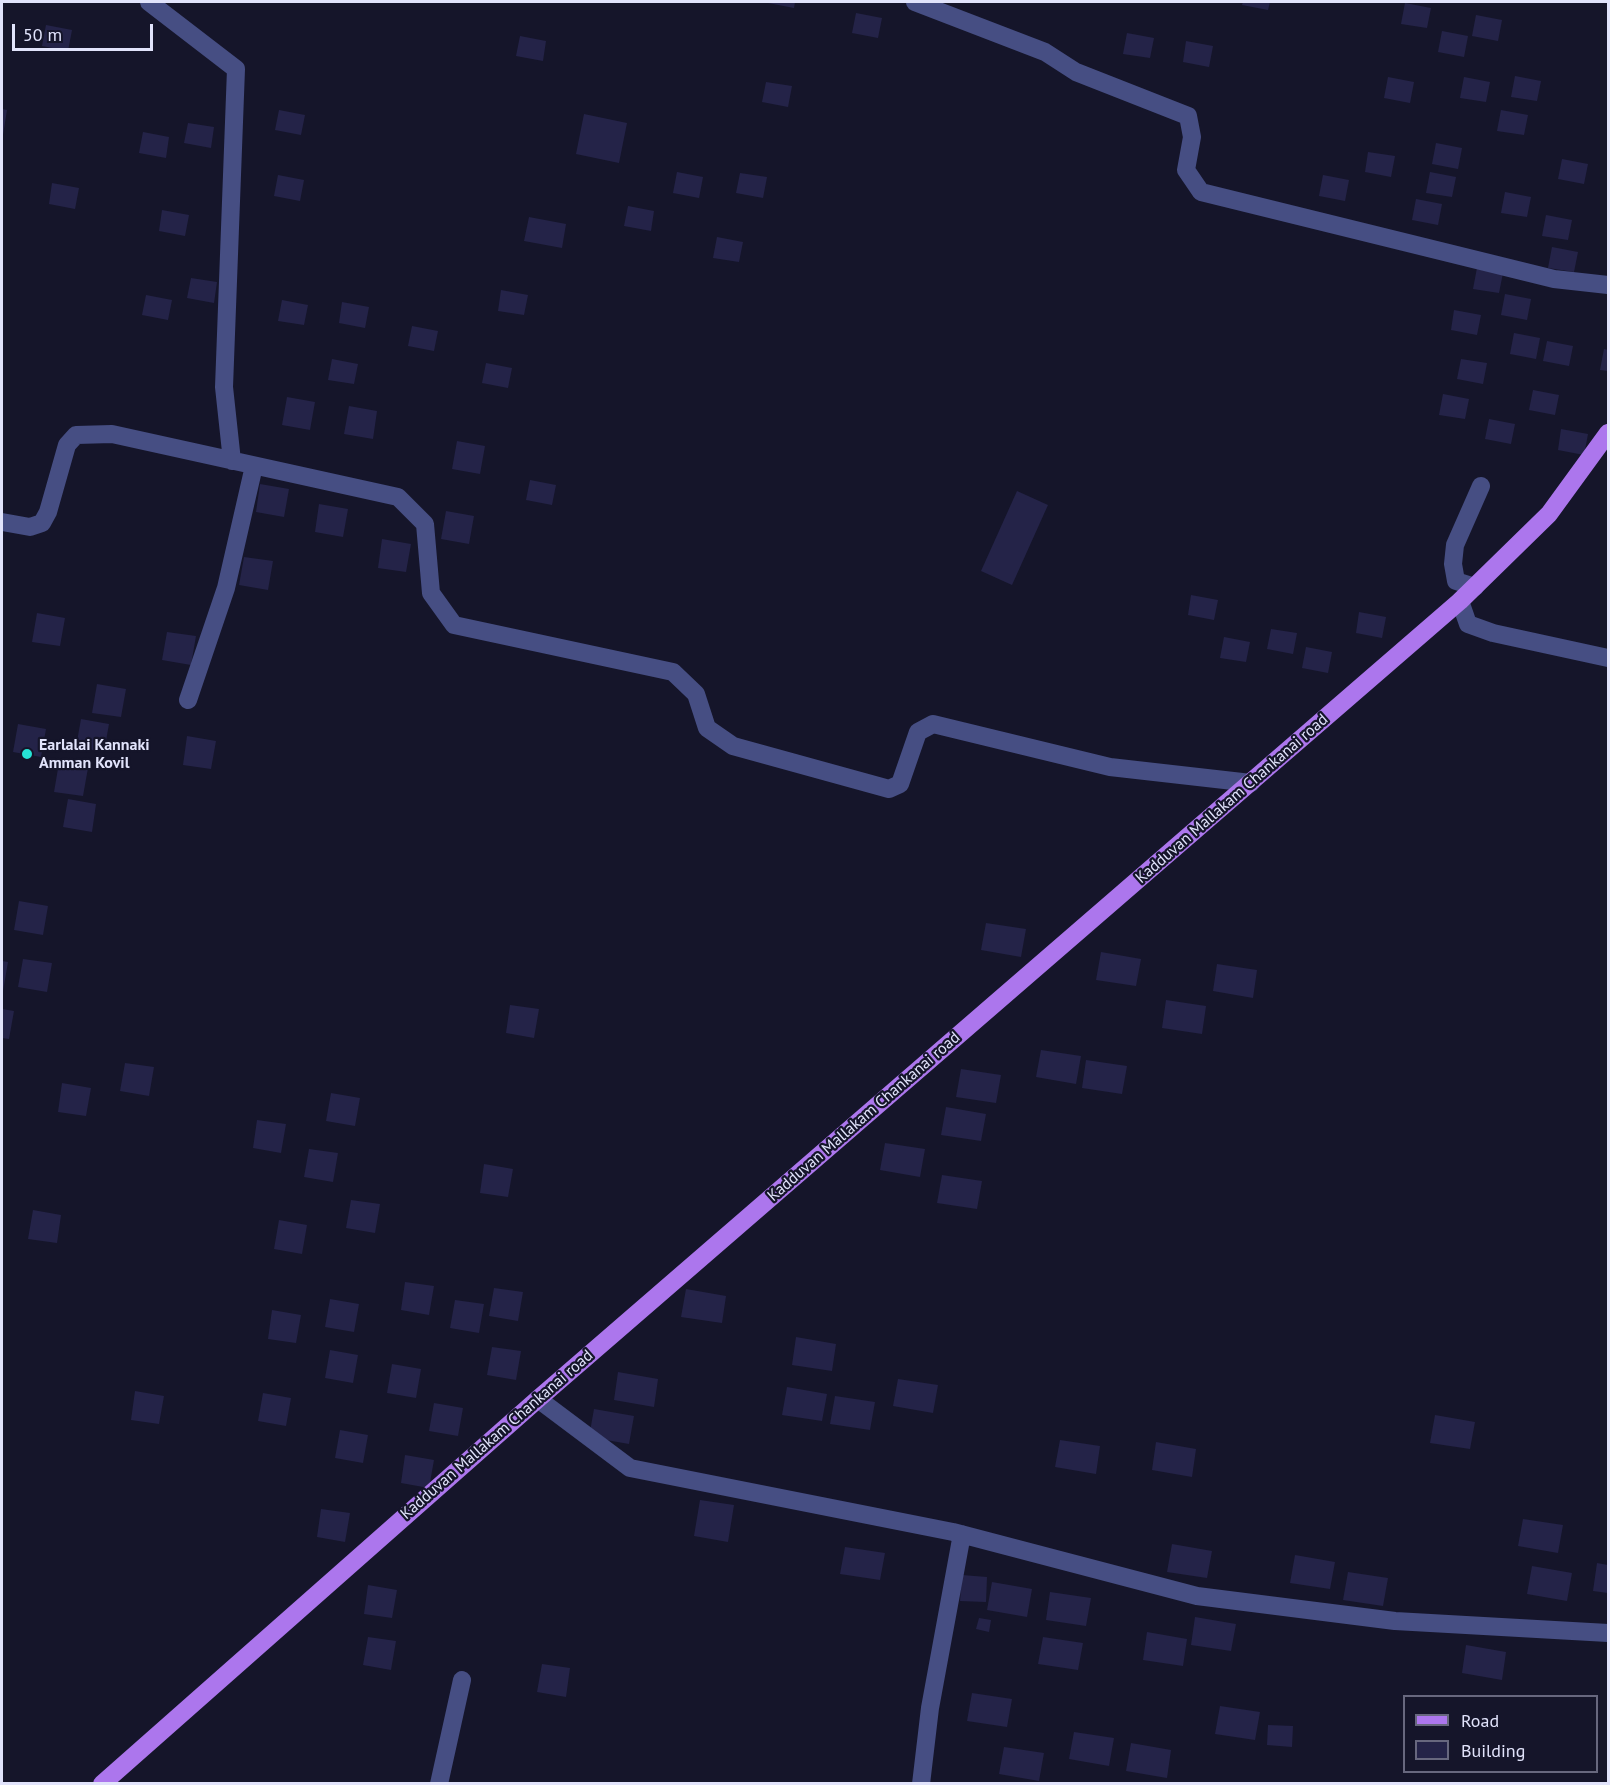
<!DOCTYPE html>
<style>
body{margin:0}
#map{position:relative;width:1610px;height:1785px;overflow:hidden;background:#15152a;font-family:"PT Sans",sans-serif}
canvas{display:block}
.frame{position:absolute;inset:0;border:3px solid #e1e3fb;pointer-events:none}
.legend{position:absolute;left:1403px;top:1695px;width:195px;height:78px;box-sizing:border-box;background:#15152a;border:2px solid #67677e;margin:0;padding:8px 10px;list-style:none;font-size:18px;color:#e1e3fb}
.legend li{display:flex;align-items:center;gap:12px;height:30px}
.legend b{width:30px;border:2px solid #67677e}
.scale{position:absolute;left:12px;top:24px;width:141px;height:27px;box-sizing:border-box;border:3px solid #e1e3fb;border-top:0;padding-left:8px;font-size:18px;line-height:21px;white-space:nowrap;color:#e1e3fb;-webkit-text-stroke:4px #15152a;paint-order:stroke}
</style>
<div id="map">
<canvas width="1610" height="1785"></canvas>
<div class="frame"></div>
<ul class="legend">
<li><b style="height:8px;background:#ac76ed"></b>Road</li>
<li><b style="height:16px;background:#242348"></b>Building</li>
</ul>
<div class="scale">50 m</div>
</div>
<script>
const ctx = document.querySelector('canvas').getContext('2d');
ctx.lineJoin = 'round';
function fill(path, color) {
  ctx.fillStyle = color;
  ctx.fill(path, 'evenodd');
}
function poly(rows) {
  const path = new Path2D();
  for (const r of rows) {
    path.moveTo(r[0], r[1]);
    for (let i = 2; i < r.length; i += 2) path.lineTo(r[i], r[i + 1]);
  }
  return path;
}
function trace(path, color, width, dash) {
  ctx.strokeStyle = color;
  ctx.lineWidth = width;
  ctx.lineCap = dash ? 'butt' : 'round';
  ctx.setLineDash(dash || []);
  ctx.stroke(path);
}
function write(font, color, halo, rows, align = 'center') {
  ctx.font = font + ' "PT Sans",sans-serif';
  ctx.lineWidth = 4.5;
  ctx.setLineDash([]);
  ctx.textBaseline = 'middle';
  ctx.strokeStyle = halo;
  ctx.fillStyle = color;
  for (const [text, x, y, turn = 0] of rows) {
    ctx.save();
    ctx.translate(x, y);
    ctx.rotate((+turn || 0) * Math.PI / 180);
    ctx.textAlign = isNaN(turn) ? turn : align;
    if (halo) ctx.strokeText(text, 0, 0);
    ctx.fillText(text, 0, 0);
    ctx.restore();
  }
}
fill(poly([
 [768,2,795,2,794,8,768,3],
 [1243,2,1270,2,1268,10,1242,5],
 [1405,3,1431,8,1427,28,1401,24],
 [856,13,882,18,878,38,852,33],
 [1476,15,1502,20,1498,41,1472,36],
 [46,25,72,30,68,51,42,46],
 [1442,31,1468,36,1464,57,1438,52],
 [1127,33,1154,38,1150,58,1123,54],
 [520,36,546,41,543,61,516,56],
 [1186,41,1213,46,1209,67,1183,62],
 [1515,76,1541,81,1537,101,1511,97],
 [1388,77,1414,82,1410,103,1384,98],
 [1464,77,1490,82,1486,102,1460,98],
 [766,82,792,86,788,107,762,102],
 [2,109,7,110,3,135,2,135],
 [279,110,305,115,301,135,275,130],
 [1501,110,1528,115,1524,135,1497,131],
 [584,114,627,123,619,163,576,154],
 [188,123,214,127,211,148,184,143],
 [143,132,169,137,166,158,139,153],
 [1436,143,1462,148,1458,169,1432,164],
 [1368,152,1395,156,1391,177,1365,172],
 [1562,159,1588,164,1584,184,1558,179],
 [677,172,703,177,699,198,673,193],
 [1430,172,1456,177,1452,197,1426,193],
 [740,173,767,177,763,198,736,193],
 [278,175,304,180,300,201,274,196],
 [1323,175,1349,180,1345,201,1319,196],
 [52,183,79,188,75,209,49,204],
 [1505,192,1531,197,1527,217,1501,213],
 [1416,199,1442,204,1438,225,1412,220],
 [628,206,654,211,651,231,624,226],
 [162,210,189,215,185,236,159,231],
 [1546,215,1572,220,1568,240,1542,236],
 [529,217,566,224,562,248,524,241],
 [717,237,743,242,739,262,713,258],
 [1552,247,1578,252,1574,272,1548,268],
 [1477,268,1503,273,1499,293,1473,289],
 [191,278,217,282,214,303,187,298],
 [501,290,528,295,524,315,498,311],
 [1505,294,1531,299,1527,320,1501,315],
 [146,295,172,300,168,320,142,315],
 [282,300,308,305,304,325,278,321],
 [342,302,369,307,365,328,339,323],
 [1454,310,1481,315,1477,335,1451,330],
 [412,326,438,331,434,351,408,346],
 [1514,333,1540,338,1536,359,1510,354],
 [1547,341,1573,346,1569,366,1543,361],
 [1604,349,1608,350,1608,371,1600,370],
 [332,359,358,364,354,384,328,380],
 [1461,359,1487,363,1483,384,1457,379],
 [486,363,512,368,508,388,482,383],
 [1533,390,1559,395,1555,415,1529,410],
 [1443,394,1469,399,1465,419,1439,415],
 [287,397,315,402,310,430,282,425],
 [349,406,377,411,373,439,344,434],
 [1489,419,1515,424,1511,444,1485,439],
 [1561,429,1588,434,1584,455,1558,450],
 [457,441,485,446,480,474,452,469],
 [530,480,556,485,552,505,526,500],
 [260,484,289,489,284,517,256,512],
 [1017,491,1048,505,1012,585,981,571],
 [319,504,348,509,343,537,315,532],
 [446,511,474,516,469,544,441,539],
 [382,539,411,544,406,572,378,568],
 [244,557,273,561,268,590,239,585],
 [1191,595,1218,600,1214,620,1188,615],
 [1359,612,1386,617,1382,638,1356,633],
 [37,613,65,618,60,646,32,642],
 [1271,629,1297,633,1293,654,1267,649],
 [167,632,196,636,191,665,162,660],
 [1224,637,1250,642,1246,662,1220,658],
 [1306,647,1332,652,1328,673,1302,668],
 [97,684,126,689,121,717,92,713],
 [81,719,109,724,104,752,76,747],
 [18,724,46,729,41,757,13,752],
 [187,736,216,741,211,769,183,765],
 [59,763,88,768,83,796,54,792],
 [68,799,96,804,92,832,63,827],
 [19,901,48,906,43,935,14,930],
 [986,923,1026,929,1021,957,981,950],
 [1101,952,1141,959,1136,986,1096,980],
 [23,959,52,963,47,992,18,987],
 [2,961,8,962,3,991,2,991],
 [1217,964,1257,970,1253,998,1213,991],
 [1166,1000,1206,1006,1202,1034,1162,1028],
 [510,1005,539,1009,534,1038,506,1033],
 [2,1009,14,1011,9,1039,2,1038],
 [1041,1050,1081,1056,1076,1084,1036,1077],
 [1086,1060,1127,1066,1122,1094,1082,1088],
 [125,1063,154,1067,149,1096,120,1091],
 [961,1069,1001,1075,996,1103,956,1097],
 [62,1083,91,1088,86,1116,58,1112],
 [331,1093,360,1098,355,1126,326,1121],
 [946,1107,986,1114,981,1141,941,1135],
 [257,1120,286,1124,281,1153,253,1148],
 [885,1143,925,1149,920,1177,880,1170],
 [309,1149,338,1153,333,1182,304,1177],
 [484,1164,513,1169,508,1197,480,1193],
 [942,1175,982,1181,977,1209,937,1203],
 [351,1200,380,1204,375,1233,346,1228],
 [33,1210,61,1215,57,1243,28,1239],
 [279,1220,307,1225,302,1254,274,1249],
 [405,1282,434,1286,429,1315,401,1310],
 [494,1288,523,1292,518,1321,489,1316],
 [686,1289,726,1296,722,1323,681,1317],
 [330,1299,359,1304,354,1332,325,1327],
 [455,1300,484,1304,479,1333,450,1328],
 [272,1310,301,1315,296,1343,268,1339],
 [796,1337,836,1344,832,1371,792,1365],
 [492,1347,521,1351,516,1380,487,1375],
 [330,1350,358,1355,353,1383,325,1378],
 [392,1364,421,1369,416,1398,387,1393],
 [618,1372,658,1379,654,1407,614,1400],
 [898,1379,938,1385,933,1413,893,1406],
 [787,1387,827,1394,822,1421,782,1415],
 [135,1391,164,1396,159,1424,131,1420],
 [263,1393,291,1398,286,1426,258,1421],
 [835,1396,875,1402,870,1430,830,1424],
 [434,1403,463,1408,458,1436,429,1431],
 [594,1409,634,1416,629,1444,589,1437],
 [1435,1415,1475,1422,1470,1449,1430,1443],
 [340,1430,368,1435,363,1463,335,1458],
 [1060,1440,1100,1446,1096,1474,1055,1467],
 [1156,1442,1196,1449,1192,1477,1152,1470],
 [405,1455,434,1460,429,1488,401,1483],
 [700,1500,734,1505,728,1542,694,1536],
 [321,1509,350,1513,345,1542,317,1537],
 [1523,1519,1563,1525,1558,1553,1518,1546],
 [1172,1544,1212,1551,1207,1578,1167,1572],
 [845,1547,885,1553,880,1580,840,1574],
 [1295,1555,1335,1562,1330,1589,1290,1583],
 [1597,1563,1608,1565,1608,1593,1593,1591],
 [1532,1566,1572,1573,1567,1601,1527,1594],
 [1348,1572,1388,1578,1383,1606,1343,1600],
 [962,1575,987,1577,986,1602,960,1601],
 [992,1582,1032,1589,1027,1617,987,1610],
 [368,1585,397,1590,392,1618,364,1614],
 [1050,1592,1091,1598,1086,1626,1046,1620],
 [1195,1617,1236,1624,1231,1651,1191,1645],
 [979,1618,991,1620,989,1632,976,1629],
 [1147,1632,1187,1639,1183,1666,1143,1660],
 [368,1637,396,1641,391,1670,363,1665],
 [1043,1637,1083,1643,1078,1670,1038,1664],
 [1466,1645,1506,1652,1502,1680,1462,1673],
 [542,1664,570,1668,566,1697,537,1692],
 [972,1693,1012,1699,1007,1727,967,1721],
 [1220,1706,1260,1712,1255,1740,1215,1734],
 [1268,1725,1293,1726,1292,1747,1267,1745],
 [1074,1732,1114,1738,1109,1766,1069,1759],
 [1131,1743,1171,1750,1167,1778,1126,1771],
 [1004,1747,1044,1753,1039,1781,999,1774]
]), '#242348');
trace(poly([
 [149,2,236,69,224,387,232,461],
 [915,2,1045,52,1076,72,1188,116,1192,137,1186,170,1201,192,1554,279,1608,285],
 [2,522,30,527,42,523,48,512,67,445,76,435,112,434,398,497,425,524,431,593,454,625,673,672,696,694,707,728,733,746,889,789,900,784,918,732,933,724,1110,767,1251,783],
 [1475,587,1456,581,1453,564,1455,545,1481,486],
 [1460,601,1468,624,1493,633,1608,658],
 [188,700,226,588,254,466],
 [538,1399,630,1468,953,1532,1197,1596,1395,1621,1608,1633],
 [439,1784,462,1680],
 [921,1784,930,1708,962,1534]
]), '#464e83', 18);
trace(poly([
 [102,1784,538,1399,1460,601,1549,514,1608,433]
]), '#ac76ed', 18);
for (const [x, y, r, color] of [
 [27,754,6,"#26e3d5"]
]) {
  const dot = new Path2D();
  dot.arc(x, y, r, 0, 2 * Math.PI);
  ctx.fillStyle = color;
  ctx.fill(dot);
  trace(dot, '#15152a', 2);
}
write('bold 16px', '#e1e3fb', '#15152a', [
 ["Earlalai Kannaki",39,745],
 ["Amman Kovil",39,763]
], 'left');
write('16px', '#e1e3fb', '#15152a', [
 ["Kadduvan Mallakam Chankanai road",1232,799,-41],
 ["Kadduvan Mallakam Chankanai road",864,1117,-41],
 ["Kadduvan Mallakam Chankanai road",497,1435,-41]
]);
</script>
